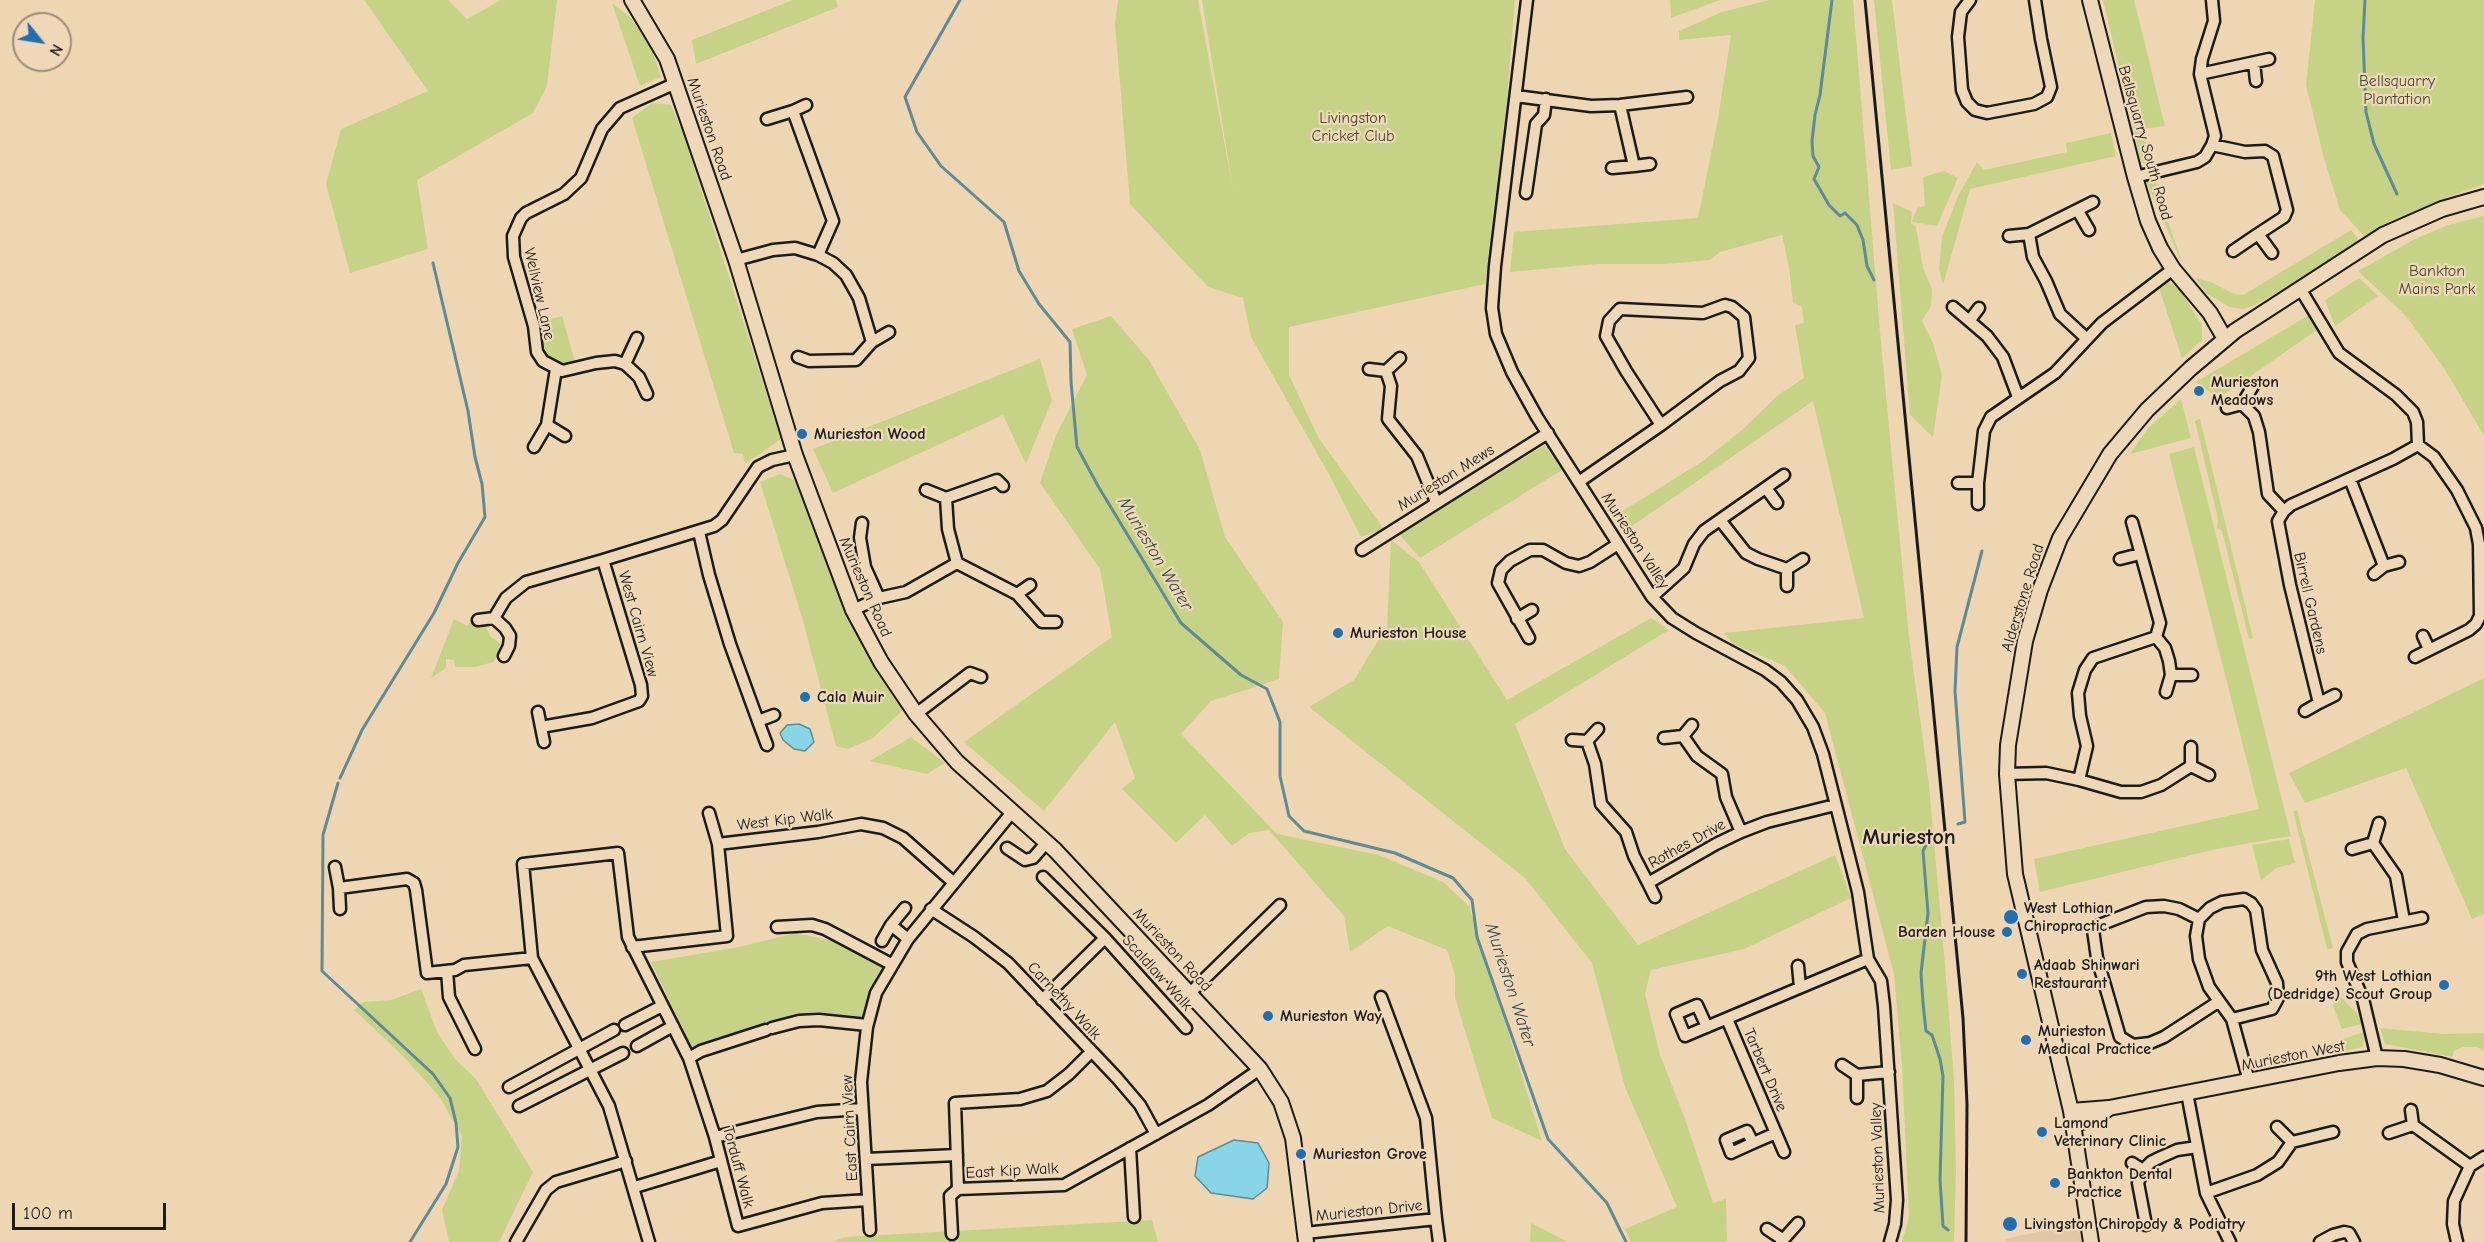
<!DOCTYPE html>
<style>
body{margin:0}
#map{position:relative;width:2484px;height:1242px;overflow:hidden;background:#efd6b3;font-family:"Comic Neue",sans-serif}
canvas{display:block}
.north{position:absolute;left:12px;top:12px;width:60px;height:60px;box-sizing:border-box;background:#eed8b7;border:2px solid #9a8d79;border-radius:50%;rotate:120deg;font-size:16px;font-weight:700;line-height:24px;text-align:center;color:#1c1c1c}
.north::after{content:'';display:block;margin:auto;width:21px;height:27px;background:#1f6fb2;clip-path:polygon(50% 0,100% 100%,50% 72%,0 100%)}
.scale{position:absolute;left:12px;top:1203px;width:154px;height:27px;box-sizing:border-box;border:3px solid #1c1c1c;border-top:0;padding-left:8px;font-size:18px;line-height:21px;white-space:nowrap;color:#1c1c1c;-webkit-text-stroke:4px #eed8b7;paint-order:stroke}
</style>
<div id="map">
<canvas width="2484" height="1242"></canvas>
<div class="north">N</div>
<div class="scale">100 m</div>
</div>
<script>
const ctx = document.querySelector('canvas').getContext('2d');
ctx.lineJoin = 'round';
function fill(path, color) {
  ctx.fillStyle = color;
  ctx.fill(path, 'evenodd');
}
function poly(rows) {
  const path = new Path2D();
  for (const r of rows) {
    path.moveTo(r[0], r[1]);
    for (let i = 2; i < r.length; i += 2) path.lineTo(r[i], r[i + 1]);
  }
  return path;
}
function trace(path, color, width, dash) {
  ctx.strokeStyle = color;
  ctx.lineWidth = width;
  ctx.lineCap = dash ? 'butt' : 'round';
  ctx.setLineDash(dash || []);
  ctx.stroke(path);
}
function write(font, color, halo, rows, align = 'center') {
  ctx.font = font + ' "Comic Neue",sans-serif';
  ctx.lineWidth = 4.5;
  ctx.setLineDash([]);
  ctx.textBaseline = 'middle';
  ctx.strokeStyle = halo;
  ctx.fillStyle = color;
  for (const [text, x, y, turn = 0] of rows) {
    ctx.save();
    ctx.translate(x, y);
    ctx.rotate((+turn || 0) * Math.PI / 180);
    ctx.textAlign = isNaN(turn) ? turn : align;
    if (halo) ctx.strokeText(text, 0, 0);
    ctx.fillText(text, 0, 0);
    ctx.restore();
  }
}
fill(poly([
 [2069,1225,2080,1233,2081,1242,2006,1242,2005,1239]
]), '#e1c7a4');
fill(poly([
 [364,0,448,0,467,19,501,0,557,0,547,86,533,113,417,180,428,249,350,273,326,184,341,129,428,91],
 [793,0,836,0,838,7,696,64,692,40],
 [1118,0,1198,0,1233,189,1202,0,1515,0,1507,98,1485,284,1289,327,1289,375,1318,437,1384,529,1361,537,1331,478,1251,337,1243,298,1208,287,1130,204,1115,24],
 [1670,0,1720,0,1671,18],
 [1769,0,1853,0,1880,332,1909,637,1929,785,1946,977,1954,1079,1956,1169,1954,1242,1902,1242,1909,1217,1902,1066,1894,974,1825,713,1785,666,1733,644,1724,633,1864,618,1813,401,1625,531,1616,515,1703,461,1742,430,1778,395,1804,378,1795,325,1804,323,1802,307,1793,303,1789,267,1782,235,1720,252,1710,260,1667,264,1597,264,1510,272,1514,232,1698,218,1718,119,1731,35,1679,40,1679,31,1722,12],
 [1874,0,1892,0,1912,166,1891,170],
 [2103,0,2134,0,2165,126,2142,129,2151,163,2145,164,2141,161],
 [2315,0,2484,0,2484,184,2440,200,2364,236,2340,210,2323,155,2306,85],
 [612,3,631,18,652,50,661,77,640,86],
 [652,103,671,105,683,133,781,439,745,464,743,454,734,453,632,118],
 [2111,133,2116,156,1970,189,1943,285,1939,269,1942,237,1958,196,1977,162,1984,170,2067,152,2066,143],
 [1944,171,1958,178,1937,226,1912,222,1917,208,1925,206,1923,177],
 [2156,179,2166,215,2183,265,2146,182],
 [1893,203,1912,212,1911,223,1916,227,1923,268,1932,289,1931,306,1922,321,1933,343,1942,375,1933,437,1910,415],
 [2484,216,2484,436,2444,368,2406,316,2358,271,2415,239,2448,225],
 [2351,230,2359,240,2299,280,2255,305,2243,309,2229,307,2206,293,2195,278,2211,282,2234,294,2243,295],
 [2359,278,2378,296,2335,326,2325,300],
 [2169,282,2180,290,2202,325,2202,340,2182,358,2159,288],
 [2309,315,2317,330,2219,398,2196,382],
 [562,316,575,362,570,363,561,363,554,360,548,355,543,345,540,322],
 [1111,316,1149,360,1200,450,1225,537,1283,622,1279,679,1211,701,1181,734,1277,834,1379,855,1443,882,1469,906,1542,1141,1492,1118,1455,998,1455,975,1447,950,1388,926,1350,952,1344,916,1269,830,1249,833,1232,846,1205,815,1176,843,1122,789,1135,778,1115,722,1044,811,964,742,1112,637,1100,569,1040,483,1056,435,1087,375,1072,329],
 [1040,359,1052,400,1026,464,1003,415,833,493,813,449],
 [2181,399,2191,438,2130,454,2149,427],
 [2200,419,2253,638,2249,639,2222,531,2217,528,2218,519,2195,421],
 [1545,445,1562,470,1420,558,1399,534],
 [2194,447,2291,836,2216,849,2040,892,2034,859,2259,809,2169,454],
 [780,474,796,481,843,605,874,666,904,709,873,738,848,749,836,746,802,617,760,482],
 [1391,540,1419,562,1507,700,1651,618,1669,630,1515,724,1565,849,1638,945,1835,855,1851,898,1744,949,1651,970,1645,994,1660,1055,1684,1116,1713,1203,1726,1199,1727,1242,1631,1242,1625,1229,1677,1207,1625,1087,1592,963,1525,878,1309,707,1354,680,1387,626],
 [454,619,467,626,470,622,475,620,478,625,490,622,486,628,491,637,501,644,507,638,504,649,493,662,476,667,455,667,454,660,446,659,446,668,431,678],
 [2484,678,2484,914,2472,919,2406,768,2305,803,2289,773],
 [911,737,945,763,927,774,870,761],
 [2297,810,2333,948,2327,949,2293,811],
 [2289,839,2295,863,2276,868,2261,881,2252,845],
 [796,933,846,944,886,965,876,984,865,1018,818,1012,789,1016,693,1050,651,962,739,947],
 [421,989,437,1032,455,1059,476,1079,533,1172,499,1242,449,1242,442,1210,459,1171,462,1136,439,1096,401,1054,354,1010,363,1002,391,1000],
 [2335,996,2342,998,2359,1016,2361,1024,2342,1029,2333,1006],
 [2380,1028,2443,1034,2484,1033,2484,1051,2477,1047,2463,1047,2454,1051,2452,1057,2385,1044],
 [2364,1032,2364,1041,2362,1047,2331,1055,2328,1044],
 [1152,1220,1158,1242,831,1242,846,1237],
 [1531,1223,1568,1242,1530,1242]
]), '#c6d387');
const water = poly([
 [799,724,810,729,814,742,805,751,794,749,783,740,780,733,787,725,799,724],
 [1234,1140,1258,1143,1269,1163,1267,1188,1253,1199,1211,1193,1195,1176,1198,1157,1234,1140]
]);
fill(water, '#88d5e8');
trace(water, '#5d8b96', 1.5);
trace(poly([
 [960,0,905,97,917,132,941,166,1004,222,1019,271,1039,304,1070,342,1071,382,1077,447,1098,486,1181,623,1241,675,1267,689,1280,722,1280,776,1289,816,1304,831,1395,853,1453,878,1472,900,1477,937,1548,1139,1607,1203,1626,1242],
 [1832,0,1820,95,1815,115,1812,141,1813,156,1819,167,1814,179,1829,205,1840,216,1845,213,1857,225,1863,240,1867,266,1874,280],
 [2365,0,2363,38,2366,112,2374,144,2397,194],
 [340,778,362,730,434,613,458,563,485,517,482,484,475,457,468,411,433,263],
 [338,783,323,835,322,971,433,1074,450,1098,456,1123,458,1147,446,1184,410,1242],
 [1958,824,1965,822,1955,691,1957,647,1982,551],
 [1931,836,1923,851,1928,913,1921,973,1923,1003,1926,1031,1932,1035,1940,1059,1943,1076,1940,1180,1943,1226,1948,1230]
]), '#5d8b96', 3);
const minor = poly([
 [1527,0,1495,266,1492,308,1496,334,1512,372,1537,417,1652,597,1672,618,1696,633,1765,670,1781,682,1797,700,1813,727,1823,754,1858,892,1868,959,1881,981,1884,1006,1897,1200,1895,1224,1890,1242],
 [1970,0,1961,12,1958,37,1962,90,1967,102,1975,110,1987,113,2034,104,2047,97,2051,87,2041,39,2035,0],
 [2254,63,2256,81],
 [2200,74,2269,59],
 [1516,96,1591,106,1620,105,1687,97],
 [793,111,806,105],
 [2212,145,2245,152,2265,151,2273,156,2287,210,2284,217,2258,234,2272,253],
 [1634,166,1650,164],
 [1612,168,1634,166,1620,105],
 [2135,177,2197,162,2205,157,2212,145,2215,136,2200,74,2202,59,2214,21,2212,0],
 [1526,193,1536,124,1544,115,1546,99],
 [2078,211,2089,230],
 [2029,234,2093,202],
 [2009,236,2029,234,2033,257,2046,281,2060,314,2086,338],
 [2233,251,2258,234],
 [818,255,833,263,846,275,859,298,872,342,889,332],
 [736,260,773,250,795,248,818,255,833,221,793,111,767,119],
 [2301,290,2339,353,2396,395,2413,412,2417,422,2418,445,2393,459,2291,505,2284,511,2278,521,2290,585,2319,703,2335,695],
 [1953,307,1987,336,2003,357,2018,397],
 [1970,320,1979,308],
 [637,338,625,364,615,361,596,363,562,371,543,361,537,352,534,326,514,257,513,236,521,218,526,213,564,194,581,178,602,129,620,108,676,83],
 [798,357,809,361,856,360,872,342],
 [625,364,639,377,647,394],
 [556,369,547,425,565,436],
 [1369,369,1386,371,1391,386,1388,419,1417,456,1436,502],
 [1386,371,1400,358],
 [2253,386,2242,404,2254,416,2259,432,2268,494,2284,511],
 [2227,408,2242,404],
 [534,447,547,425],
 [2350,479,2384,566,2399,562],
 [1580,481,1661,425,1626,371,1606,336,1609,321,1620,309,1703,313,1725,305,1732,307,1744,317,1749,358,1739,371,1720,381,1661,425],
 [1958,483,1978,483],
 [1766,488,1777,503],
 [926,490,946,498,948,529,957,563,1017,594,1042,622,1056,622],
 [946,498,997,480,1003,486],
 [1978,504,1978,483,1984,431,1991,417,2055,373,2102,323,2173,269],
 [1720,520,1746,553,1758,559,1787,569,1803,559],
 [699,532,709,575,730,644,758,721,774,715],
 [1362,550,1548,433],
 [2120,559,2140,554],
 [2374,574,2384,566],
 [1787,586,1787,569],
 [1017,594,1030,585],
 [1652,597,1684,568,1694,544,1704,531,1784,475],
 [879,598,906,592,957,563],
 [853,610,879,598,865,567,860,538,862,523],
 [1517,619,1532,610],
 [478,620,494,618],
 [2423,636,2429,649],
 [2156,637,2165,648,2169,661,2171,675,2166,692],
 [1529,638,1498,583,1501,570,1510,561,1530,550,1543,550,1566,563,1579,566,1590,562,1618,544],
 [504,656,509,646,510,636,505,628,494,618,506,598,526,582,603,560],
 [2415,657,2469,630,2476,624,2480,616,2479,544,2476,528,2457,490,2434,457,2418,445],
 [2171,675,2192,675],
 [2305,711,2319,703],
 [538,712,541,727,592,718,639,701,642,696,641,685,603,560,714,526,722,520,758,467,772,460,795,455],
 [916,714,970,673,981,677],
 [758,721,767,745],
 [541,727,544,742],
 [1683,736,1692,725],
 [1664,738,1683,736,1697,756,1722,774,1726,797,1741,832],
 [1572,740,1587,741,1595,764,1601,804,1626,832,1634,856,1648,883,1716,844,1741,832,1767,822,1835,805],
 [1587,741,1598,729],
 [2191,766,2209,775],
 [2007,774,2046,773,2079,780,2087,746,2080,716,2078,693,2085,670,2093,658,2156,637,2160,623,2132,522],
 [2079,780,2121,792,2141,792,2161,785,2191,766,2191,747],
 [709,813,718,844],
 [2379,823,2373,843,2396,876,2404,921],
 [1007,848,1025,860,1033,858,1047,842],
 [2352,849,2373,843],
 [335,867,339,888],
 [1043,877,1105,938],
 [1648,883,1655,897],
 [340,909,339,888,407,879,414,883,416,890,427,973,455,970,464,965,532,958],
 [931,909,974,937,1008,963,1117,1078,1140,1105,1156,1134],
 [2199,919,2179,909,2164,906,2146,907,2097,926,2093,930,2097,958,2120,1037,2133,1045,2150,1043,2164,1037,2218,1002],
 [891,925,905,908],
 [777,927,812,925,825,929,891,964],
 [882,941,891,925,908,939],
 [632,947,727,936,718,844,818,832,861,824,883,828,903,838,953,882],
 [1798,966,1800,987],
 [447,971,449,997,475,1049],
 [1190,993,1280,905],
 [1042,1000,1105,938,1186,1028],
 [1727,1019,1784,1152],
 [2232,1019,2272,1009,2278,998,2277,983,2262,950,2256,910,2251,903,2244,899,2222,902,2210,908,2199,919,2196,936,2199,959,2209,987,2232,1019,2249,1081],
 [625,1025,662,1006],
 [1707,1027,1697,1005,1676,1014,1685,1036,1868,959],
 [772,1028,799,1021,819,1020,867,1025],
 [637,1046,673,1026],
 [689,1058,701,1051,766,1030],
 [2377,1058,2363,999,2347,962,2347,952,2357,934,2367,929,2422,918],
 [1842,1065,1857,1075],
 [509,1087,614,1030],
 [2187,1093,2206,1193,2230,1242],
 [1857,1098,1857,1075,1889,1072],
 [519,1106,623,1053],
 [2411,1110,2413,1125],
 [2389,1133,2413,1125,2470,1166],
 [715,1137,817,1112,862,1109],
 [2292,1142,2333,1132],
 [1753,1143,1747,1131,1726,1140,1731,1153,1753,1143,1776,1133],
 [1130,1148,1134,1217],
 [866,1159,957,1155],
 [2132,1163,2143,1170],
 [635,1187,721,1161],
 [958,1189,955,1103,1020,1099,1047,1091,1069,1074,1091,1052],
 [2206,1193,2257,1175,2278,1162,2292,1142,2277,1127],
 [1436,1219,1439,1242],
 [2146,1225,2138,1183,2143,1170,2151,1162,2161,1157,2177,1150,2197,1147],
 [1767,1229,1782,1239],
 [870,1230,861,1082,867,1027,876,993,908,939,1013,811],
 [1305,1233,1436,1219,1426,1118,1381,997],
 [952,1234,950,1196,958,1189,1064,1185,1208,1105,1260,1069],
 [516,1242,546,1190,556,1182,626,1161],
 [649,1242,609,1106,532,958,523,864,618,853,628,937,689,1058,715,1137,738,1226,822,1203,868,1200],
 [1781,1242,1798,1223],
 [2320,1242,2333,1235,2344,1232,2349,1233,2354,1242],
 [2457,1242,2453,1224,2454,1201,2470,1166,2484,1157]
]);
const tertiary = poly([
 [632,0,667,59,736,260,795,455,853,610,881,662,916,714,957,762,1055,850,1260,1069,1281,1102,1293,1138,1306,1242],
 [2090,0,2135,177,2148,221,2160,248,2173,269,2210,313,2225,339],
 [2071,1111,2109,1108,2339,1063,2377,1058,2404,1059,2440,1065,2484,1078],
 [2073,1124,2094,1119,2109,1108],
 [2091,1242,2071,1111,2015,874,2007,774,2008,745,2025,641,2040,590,2060,538,2110,454,2147,410,2191,368,2235,331,2383,235,2442,209,2484,197]
]);
trace(minor, '#1c1c1c', 15);
trace(tertiary, '#1c1c1c', 18);
trace(minor, '#eed8b7', 10);
trace(tertiary, '#eed8b7', 14);
trace(poly([
 [1865,0,1963,1018,1967,1104,1966,1242]
]), '#1c1c1c', 3);
for (const [x, y, r, color] of [
 [2199,391,6,"#1f6fb2"],
 [802,434,6,"#1f6fb2"],
 [1338,633,6,"#1f6fb2"],
 [805,697,6,"#1f6fb2"],
 [2011,917,8,"#1f6fb2"],
 [2007,932,6,"#1f6fb2"],
 [2022,974,6,"#1f6fb2"],
 [2444,985,6,"#1f6fb2"],
 [1268,1016,6,"#1f6fb2"],
 [2026,1040,6,"#1f6fb2"],
 [2042,1132,6,"#1f6fb2"],
 [1301,1154,6,"#1f6fb2"],
 [2055,1183,6,"#1f6fb2"],
 [2010,1224,8,"#1f6fb2"]
]) {
  const dot = new Path2D();
  dot.arc(x, y, r, 0, 2 * Math.PI);
  ctx.fillStyle = color;
  ctx.fill(dot);
  trace(dot, '#eed8b7', 2);
}
write('16px', '#464a37', '#eed8b7', [
 ["Bellsquarry",2397,81],
 ["Plantation",2397,99],
 ["Livingston",1353,118],
 ["Cricket Club",1353,136],
 ["Bankton",2437,271],
 ["Mains Park",2437,289]
]);
write('16px', '#1c1c1c', '#eed8b7', [
 ["Murieston Road",709,129,71],
 ["Bellsquarry South Road",2145,143,74],
 ["Wellview Lane",539,294,77],
 ["Murieston Mews",1446,478,-32],
 ["Murieston Valley",1635,541,57],
 ["Murieston Road",865,587,66],
 ["Alderstone Road",2023,598,-73],
 ["Birrell Gardens",2310,603,77],
 ["West Cairn View",638,624,74],
 ["West Kip Walk",785,820,-7],
 ["Rothes Drive",1687,844,-29],
 ["Murieston Road",1172,950,47],
 ["Scaldlaw Walk",1157,973,48],
 ["Carnethy Walk",1064,1001,47],
 ["Murieston West",2293,1056,-11],
 ["Tarbert Drive",1765,1070,67],
 ["East Cairn View",850,1128,-93],
 ["Murieston Valley",1878,1158,-92],
 ["Torduff Walk",738,1167,75],
 ["East Kip Walk",1012,1171,-3],
 ["Murieston Drive",1369,1211,-6]
]);
write('bold 16px', '#1c1c1c', '#eed8b7', [
 ["Murieston",2211,382],
 ["Meadows",2211,400],
 ["Murieston Wood",814,434],
 ["Murieston House",1350,633],
 ["Cala Muir",817,697],
 ["West Lothian",2024,908],
 ["Chiropractic",2024,926],
 ["Barden House",1995,932,"right"],
 ["Adaab Shinwari",2034,965],
 ["Restaurant",2034,983],
 ["9th West Lothian",2432,976,"right"],
 ["(Dedridge) Scout Group",2432,994,"right"],
 ["Murieston Way",1280,1016],
 ["Murieston",2038,1031],
 ["Medical Practice",2038,1049],
 ["Lamond",2054,1123],
 ["Veterinary Clinic",2054,1141],
 ["Murieston Grove",1313,1154],
 ["Bankton Dental",2067,1174],
 ["Practice",2067,1192],
 ["Livingston Chiropody & Podiatry",2024,1224]
], 'left');
write('italic 18px', '#374a4f', '#eed8b7', [
 ["Murieston Water",1155,554,59],
 ["Murieston Water",1510,985,72]
]);
write('bold 22px', '#1c1c1c', '#eed8b7', [
 ["Murieston",1909,838]
]);
</script>
